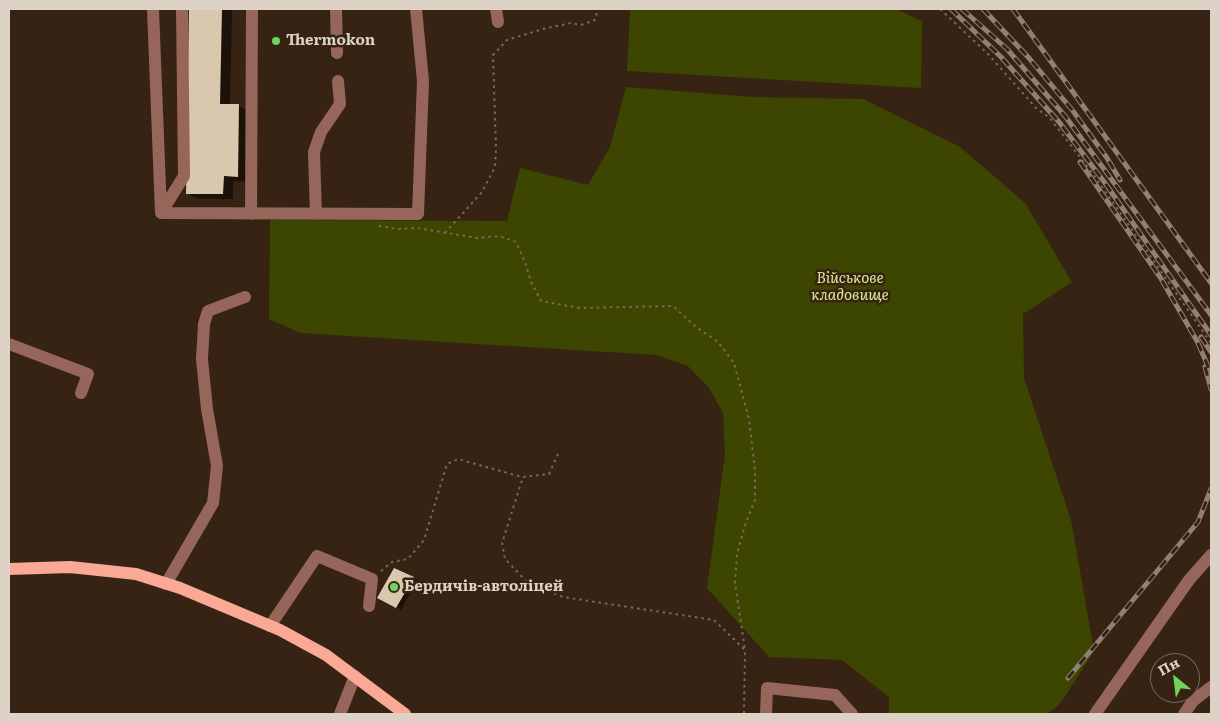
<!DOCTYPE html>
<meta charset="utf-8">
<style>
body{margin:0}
#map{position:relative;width:1220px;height:723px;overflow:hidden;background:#362313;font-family:Literata,serif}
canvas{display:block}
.frame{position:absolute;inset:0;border:10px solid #ded2c7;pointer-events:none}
.north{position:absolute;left:1150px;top:653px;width:50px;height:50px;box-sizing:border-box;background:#362313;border:1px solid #79695b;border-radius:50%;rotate:331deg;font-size:14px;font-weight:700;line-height:20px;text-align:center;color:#ded2c7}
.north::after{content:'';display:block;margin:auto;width:18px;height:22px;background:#71d35e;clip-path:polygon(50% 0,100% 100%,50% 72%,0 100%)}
</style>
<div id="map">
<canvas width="1220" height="723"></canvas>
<div class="frame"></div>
<div class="north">Пн</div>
</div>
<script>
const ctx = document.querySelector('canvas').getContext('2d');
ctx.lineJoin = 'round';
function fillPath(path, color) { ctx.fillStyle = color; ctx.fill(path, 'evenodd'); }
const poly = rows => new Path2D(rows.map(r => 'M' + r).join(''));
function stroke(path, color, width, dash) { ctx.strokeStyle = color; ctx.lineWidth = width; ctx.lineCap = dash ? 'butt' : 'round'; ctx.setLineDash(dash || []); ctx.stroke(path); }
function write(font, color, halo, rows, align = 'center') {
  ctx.font = font + ' Literata,serif'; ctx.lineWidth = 5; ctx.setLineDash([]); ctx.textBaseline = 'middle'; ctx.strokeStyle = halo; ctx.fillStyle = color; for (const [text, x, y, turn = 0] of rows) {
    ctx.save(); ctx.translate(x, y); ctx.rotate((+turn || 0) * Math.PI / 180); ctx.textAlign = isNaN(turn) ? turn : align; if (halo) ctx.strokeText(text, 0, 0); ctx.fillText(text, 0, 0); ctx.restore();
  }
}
const green = poly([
 [630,9,896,9,922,21,921,88,627,71],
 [626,87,752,97,863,99,960,147,1025,203,1072,282,1023,314,1024,378,1071,520,1094,651,1060,704,1047,714,889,714,889,697,842,660,769,657,707,588,725,454,723,413,709,388,688,366,656,355,300,333,269,319,270,220,507,221,520,168,588,185,610,147]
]);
const shadow = poly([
 [191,9,232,9,230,105,239,106,249,111,248,182,233,181,233,199,197,199,187,193],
 [395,569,418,580,401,610,379,597]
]);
const building = poly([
 [189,9,222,9,220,104,239,104,238,177,224,176,223,194,186,194],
 [394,568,414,577,396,608,377,598]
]);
const path = poly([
 [940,9,987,53,1037,109,1049,117,1093,174,1211,343],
 [379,226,397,229,417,228,477,238,499,236,516,242,525,262,531,282,541,301,580,308,673,306,696,327,718,342,734,363,749,419,755,470,755,500,745,525,737,554,735,583,745,650],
 [445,233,482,192,495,167,496,148,493,55,507,40,543,29,571,23,581,25,595,20,598,9],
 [558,454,549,474,523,477,502,543,505,559,528,583,563,597,714,620,745,650,744,714],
 [381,571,392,562,408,559,424,540,447,464,458,459,522,477]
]);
const minor = poly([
 [153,9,161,213,418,214,423,81,416,9],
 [336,9,337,53],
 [496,9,498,22],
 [161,213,184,176,182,9],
 [251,214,252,9],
 [316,214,314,152,321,132,340,104,338,81],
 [9,344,88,374,81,393],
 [166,584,213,503,217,466,207,409,202,359,204,324,208,311,245,297],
 [270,626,317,556,372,579,369,606],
 [340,714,355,676],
 [766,714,767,688,835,695,852,714],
 [1095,714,1189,580,1211,555],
 [1184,714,1193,701,1211,687]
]);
const major = poly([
 [9,569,70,567,136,574,180,588,280,630,326,655,405,714]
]);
const rail = poly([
 [951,9,1001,57,1059,122,1105,183,1211,335],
 [962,9,1007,49,1065,116,1211,315],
 [983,9,1029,58,1073,111,1107,158,1120,180],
 [1013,9,1211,283],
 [1080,162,1160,277,1197,341,1211,373],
 [1201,337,1211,352],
 [1205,367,1211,389],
 [1068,678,1198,522,1211,489]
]);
const markers = [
 [276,41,5,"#71d35e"],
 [394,587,5,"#71d35e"]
];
const poiNames = [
 ["Thermokon",286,41],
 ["Бердичів-автоліцей",404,587]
];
const parkNames = [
 ["Військове",850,279],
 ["кладовище",850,296]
];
fillPath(green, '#3d4601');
fillPath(shadow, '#0007');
fillPath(building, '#d9c7ae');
stroke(path, '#7a6a5c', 2, [2.5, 4]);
stroke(minor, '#96665a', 12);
stroke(major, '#f9a996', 12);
stroke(rail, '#918174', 5);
stroke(rail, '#362313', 3, [9]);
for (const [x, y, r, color] of markers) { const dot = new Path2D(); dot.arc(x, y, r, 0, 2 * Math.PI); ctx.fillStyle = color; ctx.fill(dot); stroke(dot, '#362313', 2); }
write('bold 15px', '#ded2c7', '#362313', poiNames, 'left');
write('italic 15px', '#daeb90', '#362313', parkNames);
</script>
